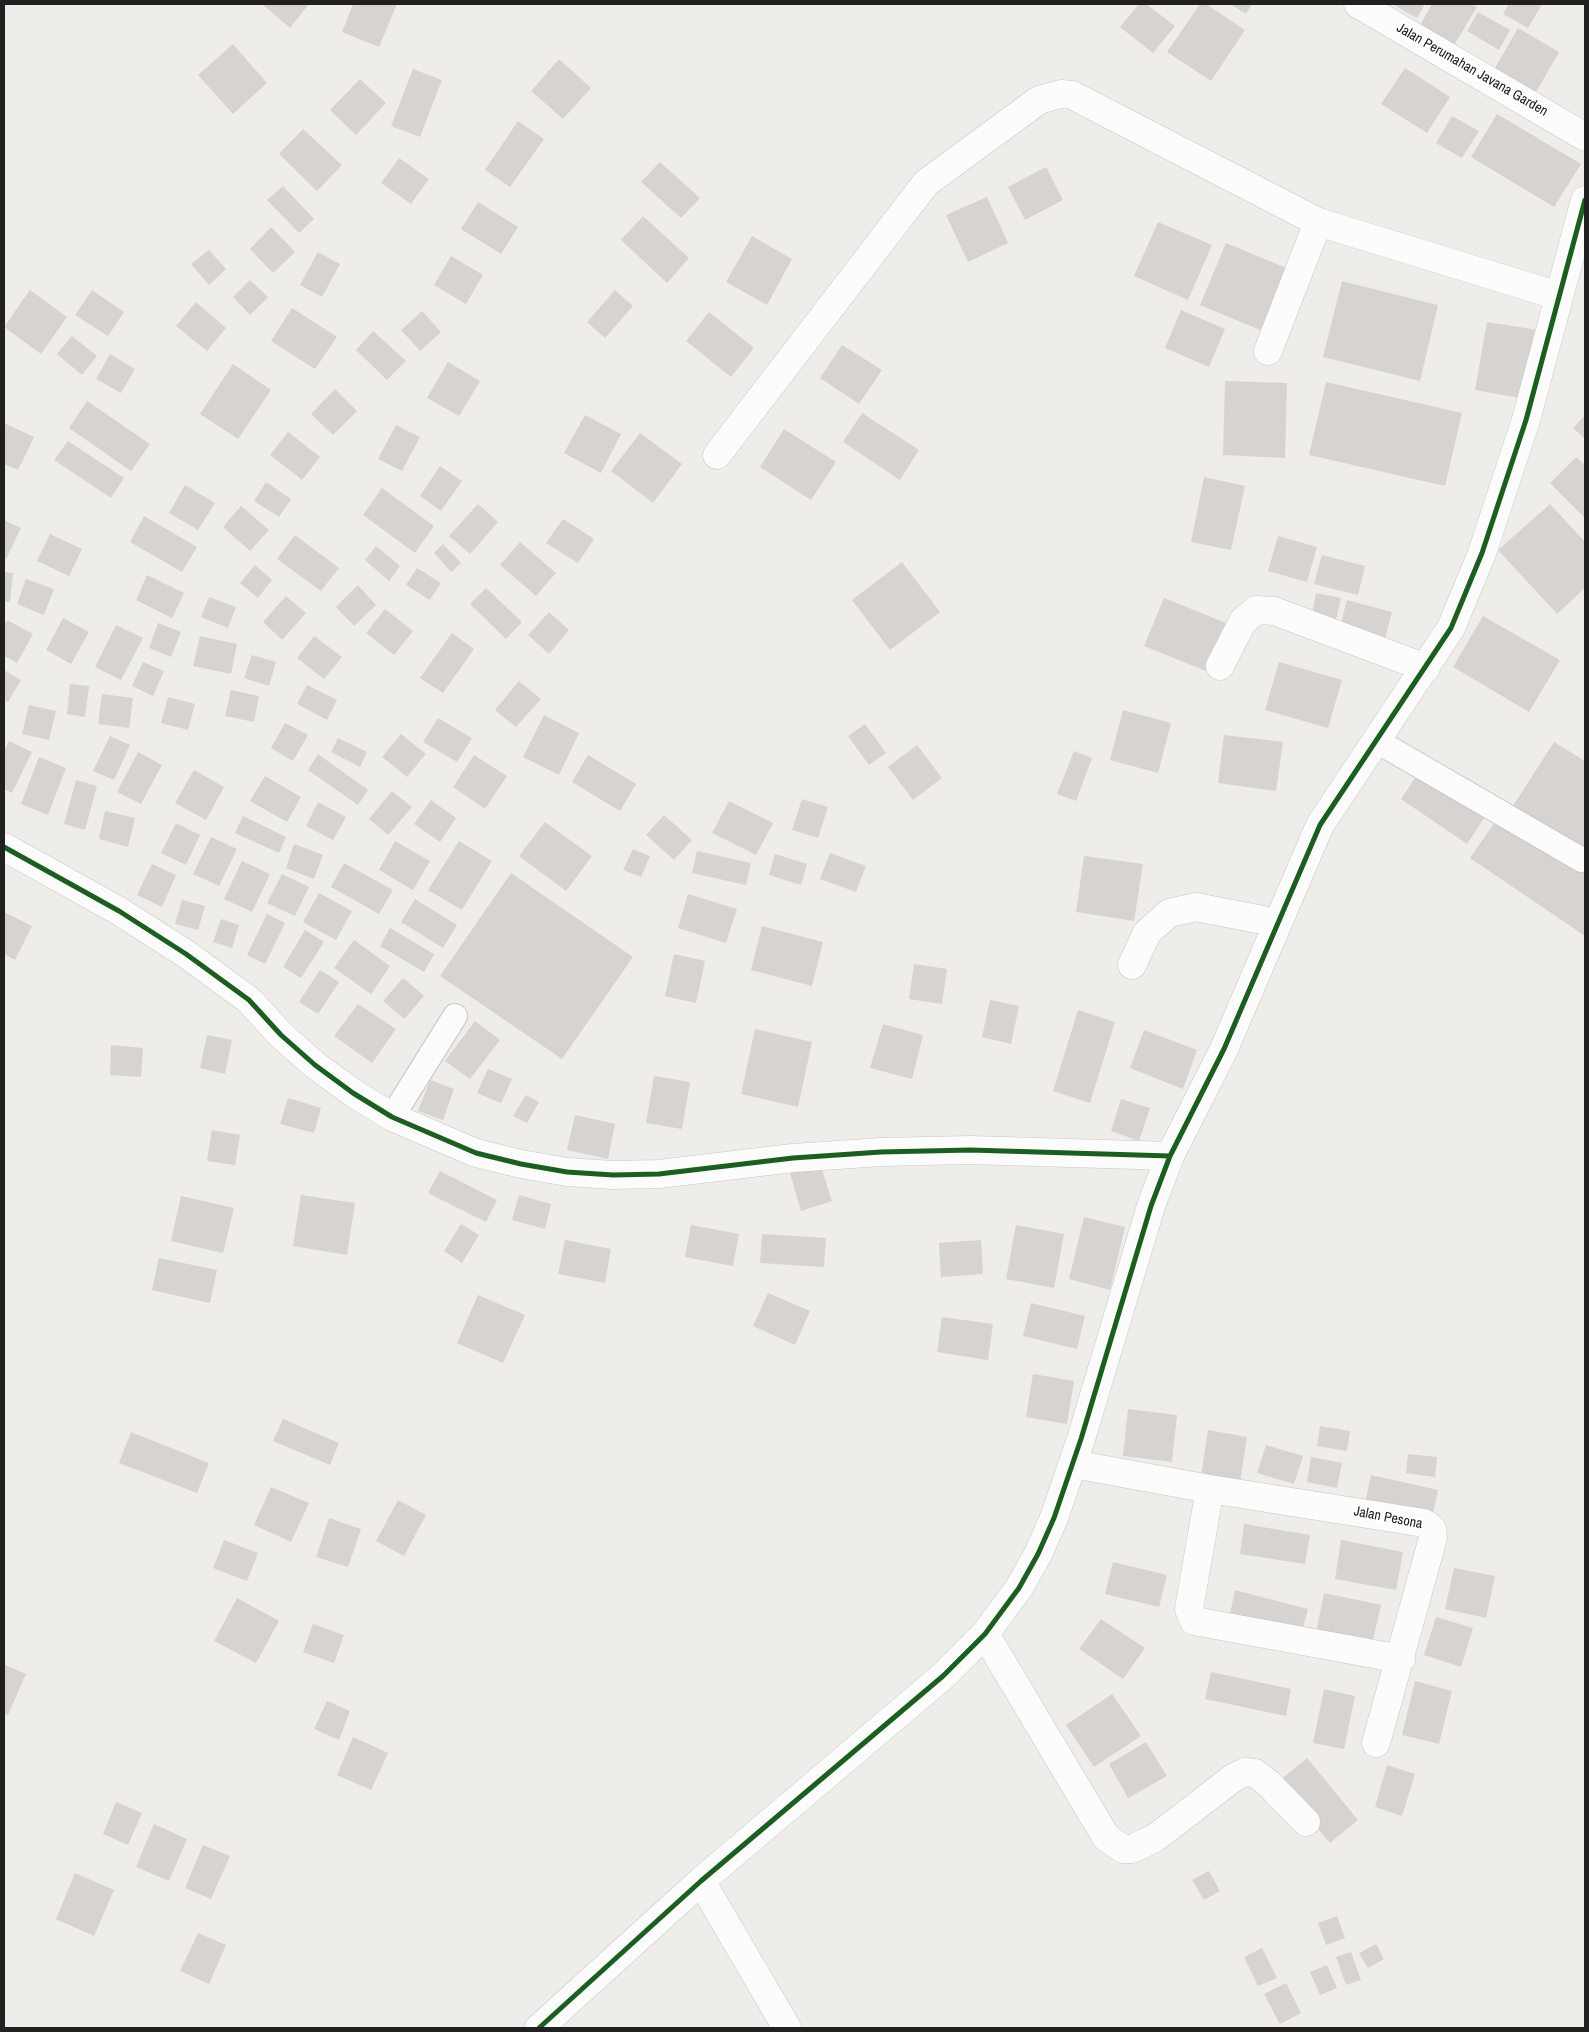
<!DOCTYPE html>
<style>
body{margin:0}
#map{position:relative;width:1589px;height:2032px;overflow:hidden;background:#efede9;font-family:"Archivo Narrow",sans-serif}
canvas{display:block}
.frame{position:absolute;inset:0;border:5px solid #202020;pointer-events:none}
</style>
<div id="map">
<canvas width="1589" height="2032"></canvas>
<div class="frame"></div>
</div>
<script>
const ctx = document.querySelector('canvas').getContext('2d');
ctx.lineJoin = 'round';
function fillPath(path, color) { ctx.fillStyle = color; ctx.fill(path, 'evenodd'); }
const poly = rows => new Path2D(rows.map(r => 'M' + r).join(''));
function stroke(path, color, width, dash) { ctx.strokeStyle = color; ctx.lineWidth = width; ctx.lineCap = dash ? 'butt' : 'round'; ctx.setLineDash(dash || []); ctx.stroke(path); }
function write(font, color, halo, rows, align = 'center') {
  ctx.font = font + ' "Archivo Narrow",sans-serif'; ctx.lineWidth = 5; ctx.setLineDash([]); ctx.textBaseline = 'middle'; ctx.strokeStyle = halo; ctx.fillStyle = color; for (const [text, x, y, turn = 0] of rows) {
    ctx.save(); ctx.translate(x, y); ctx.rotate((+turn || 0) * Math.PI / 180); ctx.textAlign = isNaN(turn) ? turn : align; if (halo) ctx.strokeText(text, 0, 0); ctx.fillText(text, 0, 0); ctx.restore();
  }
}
const building = poly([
 [262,4,309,4,290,28],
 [353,4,397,4,379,47,342,32],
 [1139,4,1146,4,1175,26,1153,53,1120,27],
 [1200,4,1206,4,1245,30,1211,81,1167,52],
 [1230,4,1252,4,1246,14],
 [1392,4,1425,4,1417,18],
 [1432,4,1471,4,1477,7,1453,47,1419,27],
 [1509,4,1542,4,1528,28,1503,14],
 [1478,12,1510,30,1499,50,1467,31],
 [1518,28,1559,52,1536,92,1495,68],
 [233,44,267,83,233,114,198,75],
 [559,59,591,88,563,119,531,91],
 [1405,68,1450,97,1427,133,1381,104],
 [413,69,442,80,420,137,391,126],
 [360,79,386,103,356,135,330,110],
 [1497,114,1581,164,1554,207,1471,157],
 [1452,116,1479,131,1462,158,1436,143],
 [518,121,544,139,510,187,485,170],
 [303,129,342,165,317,191,279,154],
 [399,158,429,179,411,204,381,183],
 [660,162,700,198,681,218,641,182],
 [1046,167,1063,200,1025,220,1008,187],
 [283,186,314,219,299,233,267,200],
 [987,197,1008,243,968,262,946,215],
 [478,202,518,227,501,254,461,229],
 [643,216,689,258,667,283,621,240],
 [1158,222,1212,245,1188,300,1134,276],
 [271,227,295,252,273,273,250,249],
 [752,236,792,259,767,305,726,282],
 [1226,243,1296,272,1270,334,1200,305],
 [209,250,226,269,209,285,191,264],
 [318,252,340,264,322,297,300,285],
 [451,256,483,275,466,304,434,285],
 [250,280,268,297,250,315,233,297],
 [1342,281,1438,305,1420,381,1323,357],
 [30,290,67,317,41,354,4,327],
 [92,290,124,312,108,336,75,315],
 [615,290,633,306,605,338,587,322],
 [196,302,226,328,207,351,176,326],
 [292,308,337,337,315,369,271,341],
 [1181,310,1225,329,1209,367,1165,348],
 [422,311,441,332,420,351,401,330],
 [709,312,754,348,731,377,686,341],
 [1487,322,1538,330,1526,399,1475,390],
 [373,331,406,361,387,380,356,350],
 [72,336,97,356,82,375,57,354],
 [842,345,882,370,859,404,820,378],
 [110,354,135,369,121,393,96,379],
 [448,362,480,381,459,416,427,398],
 [233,364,271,390,238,439,200,414],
 [1225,381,1287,383,1285,458,1223,455],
 [1326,382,1462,413,1445,486,1309,455],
 [335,389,357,411,333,435,311,414],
 [87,401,150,444,131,471,69,428],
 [862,413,919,450,900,480,843,442],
 [585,415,621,434,601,473,564,453],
 [1585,415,1585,439,1573,428],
 [4,423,34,437,18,470,4,464],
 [396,425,420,437,402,471,378,459],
 [784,429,836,462,811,500,760,467],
 [288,432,320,457,302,480,270,455],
 [640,433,682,464,653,503,611,471],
 [68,441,124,478,111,498,54,460],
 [1576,457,1585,465,1585,518,1550,483],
 [440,466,462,481,441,511,420,496],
 [1204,477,1245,486,1231,550,1191,542],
 [266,482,291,499,279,517,254,501],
 [185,485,215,503,198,530,169,513],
 [382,488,434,526,415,553,363,515],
 [478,504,498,522,470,554,449,536],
 [1550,504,1585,542,1585,588,1557,614,1498,550],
 [241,506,269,530,250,551,223,527],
 [144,516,197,547,182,572,130,542],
 [563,519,594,539,578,563,546,543],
 [4,520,21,528,6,559,4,558],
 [50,534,82,549,69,576,37,561],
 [295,535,339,568,321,591,277,559],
 [1278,536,1317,547,1307,582,1268,571],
 [520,542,556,573,536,596,500,565],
 [443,544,461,563,451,572,434,553],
 [376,546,400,566,389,581,365,560],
 [1322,555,1365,566,1358,595,1314,584],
 [902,562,940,612,890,650,852,600],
 [255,565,272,580,258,598,240,583],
 [417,568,441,583,430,600,406,585],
 [4,572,13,573,10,602,4,602],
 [147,575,184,593,172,618,136,600],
 [26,579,54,589,44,615,17,604],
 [358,585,376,605,354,626,336,607],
 [486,588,522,622,506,639,470,604],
 [1316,593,1341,598,1334,629,1310,624],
 [286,596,306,613,282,640,263,622],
 [209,597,236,607,228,628,201,617],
 [1164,598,1226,623,1206,671,1144,646],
 [1347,600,1392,612,1383,646,1338,634],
 [385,609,413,631,394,655,366,633],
 [549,612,569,630,549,654,528,635],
 [1483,616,1560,660,1529,712,1453,667],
 [63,618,89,632,71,664,46,650],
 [7,620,33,634,17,663,4,656,4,626],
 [158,623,181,632,171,657,149,648],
 [116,625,143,638,121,680,95,667],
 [452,633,474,649,443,693,420,678],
 [200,636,237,644,231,674,193,666],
 [314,636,342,657,324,679,297,658],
 [252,655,276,662,269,686,244,678],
 [143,662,164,671,153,696,132,686],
 [1279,662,1342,680,1328,728,1265,710],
 [4,670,21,680,8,702,4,700],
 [519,681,541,699,516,727,495,710],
 [70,684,89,686,85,717,67,714],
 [307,685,337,700,327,720,297,704],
 [231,690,259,696,254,722,225,716],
 [102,694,133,698,129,728,98,724],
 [168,697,195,704,188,730,161,723],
 [29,705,56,711,49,740,22,734],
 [1123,710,1171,723,1158,773,1110,760],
 [544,715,579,733,559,775,523,757],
 [438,718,472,738,457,762,423,742],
 [285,723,308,735,293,761,271,748],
 [865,724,886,753,869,765,848,736],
 [401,734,426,754,407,777,382,757],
 [1224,735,1283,742,1276,791,1218,783],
 [110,736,130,745,114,780,93,771],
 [338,738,367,752,360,767,331,752],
 [9,741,32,752,12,793,4,789,4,751],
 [1554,742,1585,761,1585,857,1511,809],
 [917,745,942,778,913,800,888,767],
 [1074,751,1092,758,1076,801,1057,794],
 [138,752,162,765,141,804,117,792],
 [318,754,368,790,358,805,308,770],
 [474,755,507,776,485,809,453,787],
 [588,755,636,784,620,811,572,782],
 [39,757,66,768,48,815,21,804],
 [1421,769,1487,814,1467,844,1401,799],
 [194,770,224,787,206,820,175,803],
 [265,776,301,797,287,822,250,801],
 [76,780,97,786,85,830,64,824],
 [392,791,412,807,388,835,369,819],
 [802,799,828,807,818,838,792,830],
 [431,800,456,818,440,842,414,824],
 [729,801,773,823,756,855,712,833],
 [318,802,346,817,333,840,306,826],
 [105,811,135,818,128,847,99,839],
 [664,815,692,840,674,860,646,835],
 [243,816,286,837,279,853,235,833],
 [1499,816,1585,874,1585,936,1470,858],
 [545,822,592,856,566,891,519,856],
 [176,823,200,835,186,865,161,853],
 [211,837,237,849,219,886,193,874],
 [395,841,430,861,413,890,379,870],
 [459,841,492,861,462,910,428,890],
 [294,844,323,855,314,879,286,868],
 [633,849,650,856,641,877,623,870],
 [697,851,751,863,746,885,692,873],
 [830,853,866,866,856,892,820,879],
 [775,854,807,864,801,885,769,875],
 [1084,856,1143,864,1134,921,1076,912],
 [242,861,270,874,252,912,224,899],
 [344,863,393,890,379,914,331,887],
 [152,864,176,875,162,907,137,895],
 [511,873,633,957,562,1059,440,976],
 [282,874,309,887,295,916,267,903],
 [319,893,352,911,336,940,303,922],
 [688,894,737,909,726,943,678,928],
 [415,899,457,925,443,948,401,922],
 [182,900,205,906,198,930,175,924],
 [4,912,32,926,15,960,4,954],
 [267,914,285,923,265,964,247,955],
 [221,919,239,925,232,948,213,942],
 [762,926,823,942,812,986,751,970],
 [390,928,434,954,424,972,380,946],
 [305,930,324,942,301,978,283,967],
 [354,940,390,966,371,994,334,968],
 [674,954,705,961,696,1003,665,996],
 [914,964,947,969,942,1004,909,999],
 [320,970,339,982,318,1014,299,1002],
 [403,978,424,996,404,1019,383,1001],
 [990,1000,1019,1006,1011,1044,982,1037],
 [358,1004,396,1029,372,1063,334,1036],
 [1078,1010,1115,1022,1090,1103,1053,1091],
 [475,1021,500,1040,470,1079,445,1061],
 [883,1024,923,1035,912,1079,870,1068],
 [755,1029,812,1042,798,1107,741,1094],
 [1144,1030,1197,1050,1183,1089,1130,1068],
 [207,1035,232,1040,225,1074,200,1068],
 [111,1045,143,1048,141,1077,110,1075],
 [488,1069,512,1079,501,1103,477,1093],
 [654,1076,690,1082,682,1129,646,1123],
 [430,1080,454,1089,443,1120,418,1111],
 [526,1095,539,1102,527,1123,513,1116],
 [288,1098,321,1108,314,1133,280,1124],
 [1121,1099,1150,1108,1139,1141,1111,1131],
 [575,1115,615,1124,608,1159,567,1150],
 [212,1130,240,1135,235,1165,207,1161],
 [820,1164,832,1201,801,1211,790,1173],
 [440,1171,497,1200,486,1222,428,1193],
 [301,1195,355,1203,347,1255,293,1246],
 [519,1195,551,1204,545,1229,512,1220],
 [181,1196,234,1208,223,1253,171,1241],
 [1084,1217,1125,1227,1110,1290,1069,1279],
 [461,1224,479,1235,462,1263,444,1251],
 [691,1225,739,1234,733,1266,685,1257],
 [1016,1225,1064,1234,1054,1288,1006,1279],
 [762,1234,826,1238,824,1267,760,1263],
 [565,1240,611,1249,605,1283,558,1274],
 [981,1240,983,1274,941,1277,939,1243],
 [159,1258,217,1270,210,1303,152,1290],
 [768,1293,810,1311,795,1345,753,1326],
 [478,1295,525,1315,503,1363,457,1343],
 [1031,1303,1085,1316,1077,1349,1023,1336],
 [942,1317,993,1324,988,1360,937,1352],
 [1033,1374,1074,1381,1067,1424,1026,1417],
 [1128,1409,1177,1415,1172,1462,1123,1456],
 [283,1419,339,1443,330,1465,273,1441],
 [1320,1426,1350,1431,1347,1451,1317,1446],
 [1208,1430,1247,1437,1240,1483,1201,1477],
 [131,1432,209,1463,197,1493,119,1463],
 [1266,1445,1303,1456,1294,1484,1257,1473],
 [1408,1454,1437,1457,1435,1477,1406,1473],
 [1311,1457,1342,1463,1337,1488,1307,1482],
 [1371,1475,1438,1490,1433,1514,1366,1499],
 [271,1487,309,1503,291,1542,254,1525],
 [398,1500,426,1515,404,1556,376,1541],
 [329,1518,361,1529,348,1567,316,1557],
 [1244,1524,1310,1535,1305,1564,1240,1554],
 [224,1540,258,1553,247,1581,213,1568],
 [1341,1540,1403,1552,1396,1590,1335,1579],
 [1113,1562,1167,1575,1159,1607,1105,1594],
 [1454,1568,1495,1576,1486,1618,1445,1609],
 [1235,1590,1308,1609,1302,1632,1230,1614],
 [1324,1593,1381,1605,1371,1649,1315,1637],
 [237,1598,279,1621,256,1663,214,1641],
 [1436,1617,1473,1628,1461,1667,1424,1655],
 [1101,1619,1145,1648,1123,1679,1079,1649],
 [313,1624,344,1635,334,1663,303,1652],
 [5,1665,26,1674,8,1715,4,1714],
 [1211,1672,1291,1689,1286,1716,1205,1699],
 [1415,1681,1452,1691,1439,1744,1402,1735],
 [1324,1689,1355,1696,1344,1749,1313,1743],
 [1112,1694,1141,1736,1094,1767,1066,1725],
 [327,1701,350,1711,339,1740,314,1729],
 [353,1737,388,1753,371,1790,337,1775],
 [1146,1742,1167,1776,1128,1798,1109,1764],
 [1307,1758,1358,1820,1330,1843,1278,1782],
 [1387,1765,1415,1774,1402,1816,1375,1807],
 [116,1802,142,1813,128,1845,103,1834],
 [154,1824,187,1839,169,1881,136,1867],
 [203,1845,230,1856,211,1899,185,1888],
 [1209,1871,1220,1891,1204,1900,1192,1880],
 [75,1873,114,1890,94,1936,56,1919],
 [1337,1916,1345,1938,1326,1945,1318,1923],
 [198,1933,226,1945,209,1984,180,1971],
 [1376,1944,1384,1959,1368,1968,1359,1953],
 [1262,1948,1277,1978,1258,1986,1244,1957],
 [1351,1952,1361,1980,1346,1985,1336,1957],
 [1327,1965,1337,1988,1320,1995,1310,1972],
 [1286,1983,1301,2013,1280,2024,1264,1994]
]);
const lane = poly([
 [1377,741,1582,860],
 [392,1117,455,1016]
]);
const street = poly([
 [1358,4,1585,137],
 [1268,351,1318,222],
 [717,455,926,183,1039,100,1061,94,1072,95,1318,222,1559,296],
 [1220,666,1243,621,1256,610,1274,611,1426,668],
 [4,847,119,911,186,954,249,1000,281,1035,315,1065,353,1093,392,1117,476,1153,521,1164,567,1172,613,1175,659,1174,793,1158,881,1152,970,1150,1170,1156],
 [1132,965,1147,933,1169,913,1196,907,1278,923],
 [1073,1464,1210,1489,1424,1523,1432,1529,1433,1538,1376,1743],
 [1210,1489,1189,1609,1194,1621,1401,1659],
 [985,1634,1106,1837,1123,1849,1132,1849,1155,1838,1233,1778,1245,1772,1255,1773,1268,1783,1306,1822],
 [701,1881,787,2028],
 [539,2028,701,1881,943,1676,985,1634,1019,1588,1038,1554,1054,1518,1081,1439,1151,1206,1170,1156,1224,1049,1320,825,1451,628,1482,553,1526,420,1585,200]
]);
const cycleway = poly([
 [4,847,119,911,186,954,249,1000,281,1035,315,1065,353,1093,392,1117,476,1153,521,1164,567,1172,613,1175,659,1174,793,1158,881,1152,970,1150,1170,1156],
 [539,2028,701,1881,943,1676,985,1634,1019,1588,1038,1554,1054,1518,1081,1439,1151,1206,1170,1156,1224,1049,1320,825,1451,628,1482,553,1526,420,1585,200]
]);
const streetNames = [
 ["Jalan Perumahan Javana Garden",1472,70,30],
 ["Jalan Pesona",1388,1518,11]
];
fillPath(building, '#d6d3d0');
stroke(lane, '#c7c6c5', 26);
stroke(street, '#c7c6c5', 29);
stroke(lane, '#fdfcfc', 24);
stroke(street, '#fdfcfc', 28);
stroke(cycleway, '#1b5e20', 5);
write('14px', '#202020', '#fff', streetNames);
</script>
